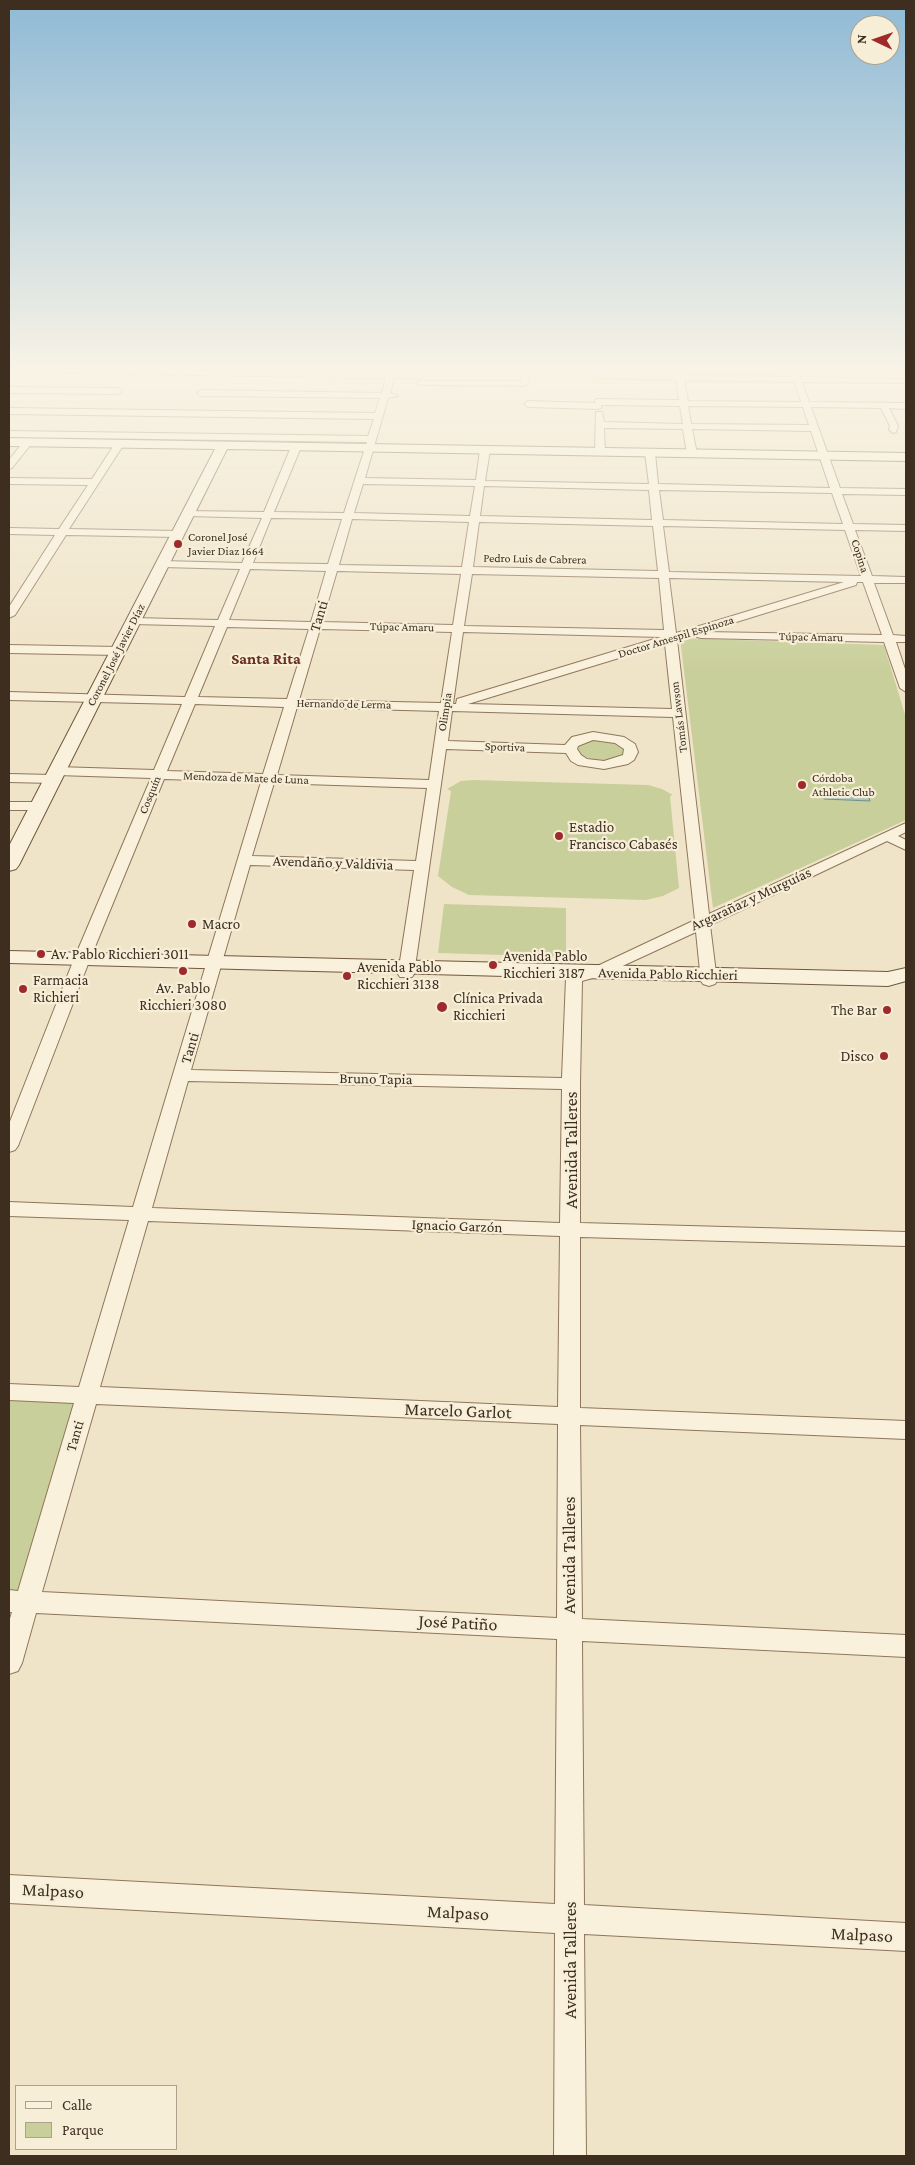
<!DOCTYPE html>
<meta charset="utf-8">
<style>
body{margin:0}
#map{position:relative;width:915px;height:2165px;overflow:hidden;background:#f0e4c8;font-family:"Crimson Pro",serif}
canvas{display:block}
.frame{position:absolute;inset:0;border:10px solid #3d2e20;pointer-events:none}
.legend{position:absolute;left:15px;top:2085px;width:162px;height:65px;box-sizing:border-box;background:#f7eed8;border:1px solid #ada18e;margin:0;padding:6px 9px;list-style:none;font-size:15px;color:#3d2e20}
.legend li{display:flex;align-items:center;gap:10px;height:25px}
.legend b{width:25px;border:1px solid #ada18e}
.north{position:absolute;left:850px;top:15px;width:50px;height:50px;box-sizing:border-box;background:#f7eed8;border:1px solid #ada18e;border-radius:50%;rotate:273deg;font-size:14px;font-weight:700;line-height:20px;text-align:center;color:#3d2e20}
.north::after{content:'';display:block;margin:auto;width:18px;height:22px;background:#9e2a2b;clip-path:polygon(50% 0,100% 100%,50% 72%,0 100%)}
</style>
<div id="map">
<canvas width="915" height="2165"></canvas>
<div class="frame"></div>
<ul class="legend">
<li><b style="height:6px;background:#faf1dc"></b>Calle</li>
<li><b style="height:14px;background:#c9cf9b"></b>Parque</li>
</ul>
<div class="north">N</div>
</div>
<script>
const ctx = document.querySelector('canvas').getContext('2d');
ctx.lineJoin = 'round';
function fillPath(path, color) { ctx.fillStyle = color; ctx.fill(path, 'evenodd'); }
const poly = rows => new Path2D(rows.map(r => 'M' + r).join(''));
function stroke(path, color, width, dash) { ctx.strokeStyle = color; ctx.lineWidth = width; ctx.lineCap = dash ? 'butt' : 'round'; ctx.setLineDash(dash || []); ctx.stroke(path); }
function write(font, color, halo, rows, align = 'center') {
  ctx.font = font + ' "Crimson Pro",serif'; ctx.lineWidth = 4.5; ctx.setLineDash([]); ctx.textBaseline = 'middle'; ctx.strokeStyle = halo; ctx.fillStyle = color; for (const [text, x, y, turn = 0] of rows) {
    ctx.save(); ctx.translate(x, y); ctx.rotate((+turn || 0) * Math.PI / 180); ctx.textAlign = isNaN(turn) ? turn : align; if (halo) ctx.strokeText(text, 0, 0); ctx.fillText(text, 0, 0); ctx.restore();
  }
}
const green = poly([
 [683,368,788,368,791,377,685,376],
 [680,638,884,645,906,718,906,820,713,908],
 [593,740,614,742,623,747,623,755,619,758,605,761,583,757,578,753,578,746],
 [473,780,648,785,662,789,673,795,670,796,679,888,663,896,646,900,469,895,452,887,438,876,451,791,447,789,461,781],
 [444,904,566,908,566,957,438,953],
 [9,1392,88,1395,26,1602,9,1601]
]);
const water = poly([
 [822,791,867,792,870,801,824,799,822,791]
]);
const street = poly([
 [9,368,424,374,425,376,421,378,394,378,390,393,398,396,388,398,365,478,476,480,480,450,485,447,490,450,485,481,649,484,645,453,650,450,655,453,658,484,830,488,811,431,692,429,697,454,692,457,687,454,683,429,604,428,605,452,600,455,595,452,596,412,602,412,604,422,683,424,680,406,601,405,601,408,598,409,528,407,524,404,528,401,595,403,595,400,598,399,679,400,676,380,597,378,593,376,597,374,675,375,674,368,682,368,683,375,792,377,789,368,797,368,800,377,906,379,906,383,802,382,809,402,906,403,906,409,889,408,898,426,896,432,893,433,889,430,890,426,881,408,811,407,840,488,906,489,906,495,842,494,853,524,906,525,906,531,855,530,872,576,906,577,906,583,874,583,893,635,906,636,906,642,896,642,906,672,906,692,900,688,884,642,701,638,697,637,696,634,677,640,709,914,906,823,906,832,898,836,906,840,906,850,887,841,710,925,717,981,715,984,709,986,703,984,701,981,696,932,603,975,582,981,580,1084,580,1223,906,1232,906,1246,580,1237,580,1408,906,1421,906,1439,580,1425,582,1619,906,1635,906,1657,582,1641,584,1905,906,1923,906,1951,584,1934,586,2156,554,2156,555,1933,9,1903,9,1875,555,1904,557,1639,36,1613,22,1663,18,1671,9,1674,9,1622,12,1612,9,1612,9,1590,18,1591,74,1403,9,1400,9,1384,79,1387,129,1220,9,1216,9,1202,133,1207,261,782,164,779,90,959,18,1146,15,1150,9,1152,9,1124,74,959,151,778,57,775,50,771,57,767,154,770,182,704,9,700,9,692,185,697,215,626,133,624,127,621,133,618,218,620,240,569,162,567,157,564,162,561,242,563,262,518,189,516,185,515,185,511,264,512,291,447,296,444,301,447,274,512,344,513,367,442,9,437,9,431,368,436,374,419,9,414,9,408,375,413,380,398,201,396,197,393,201,390,382,393,386,378,9,372,9,368],
 [684,380,794,382,801,402,688,401,684,380],
 [688,406,803,407,809,425,691,424,688,406],
 [363,484,475,486,470,516,354,513,363,484],
 [484,486,649,490,652,520,480,516,484,486],
 [659,490,832,493,843,524,663,520,659,490],
 [271,518,342,519,328,564,253,563,271,518],
 [352,519,469,522,462,567,339,565,352,519],
 [479,522,653,526,658,571,473,567,479,522],
 [663,526,845,530,861,576,669,572,663,526],
 [250,569,326,571,311,622,229,620,250,569],
 [337,571,461,574,453,625,322,622,337,571],
 [472,574,659,578,664,630,464,626,472,574],
 [669,578,844,582,676,633,669,578],
 [857,582,863,582,882,635,704,632,856,585,857,582],
 [227,627,309,629,287,699,198,697,227,627],
 [320,629,452,632,441,703,299,700,320,629],
 [463,632,661,637,457,699,456,704,453,704,463,632],
 [665,644,672,709,468,704,665,644],
 [195,704,284,707,263,774,167,771,195,704],
 [297,707,439,711,429,780,277,775,297,707],
 [452,711,673,717,695,920,591,969,568,975,566,978,562,1078,191,1070,250,865,414,870,398,974,400,977,412,977,414,974,446,749,566,753,571,761,578,765,604,769,628,764,634,760,638,752,635,744,624,737,593,732,572,737,565,745,448,741,452,711],
 [593,740,615,743,624,749,623,755,604,761,587,759,581,755,577,749,578,746,593,740],
 [274,783,427,788,416,861,252,856,274,783],
 [188,1081,562,1089,560,1223,152,1208,188,1081],
 [148,1221,560,1236,558,1407,100,1387,148,1221],
 [96,1404,558,1424,557,1618,42,1592,96,1404],
 [524,368,532,368,528,384,524,386,420,385,416,383,420,381,521,381,524,368],
 [9,387,118,388,122,391,118,394,9,393,9,387],
 [27,440,32,443,12,468,9,469,9,460,24,441,27,440],
 [119,441,124,444,69,529,178,531,183,534,178,537,66,535,15,615,9,618,9,607,55,535,9,534,9,528,59,529,88,485,9,484,9,478,92,479,116,442,119,441],
 [9,645,118,647,124,651,118,655,9,653,9,645],
 [9,774,53,775,60,779,53,783,9,782,9,774],
 [9,802,39,802,46,806,39,810,9,810,9,802]
]);
const secondary = poly([
 [9,438,906,453,906,461,227,449,19,865,16,869,9,871,9,846,215,449,9,446,9,438],
 [9,951,888,972,906,968,906,981,888,986,9,963,9,951]
]);
const markers = [
 [178,544,5,"#9e2a2b"],
 [802,785,5,"#9e2a2b"],
 [559,836,5,"#9e2a2b"],
 [192,924,5,"#9e2a2b"],
 [41,954,5,"#9e2a2b"],
 [493,965,5,"#9e2a2b"],
 [183,971,5,"#9e2a2b"],
 [347,976,5,"#9e2a2b"],
 [23,989,5,"#9e2a2b"],
 [442,1007,6,"#9e2a2b"],
 [887,1010,5,"#9e2a2b"],
 [884,1056,5,"#9e2a2b"]
];
const farPoinames = [
 ["Coronel José",188,537],
 ["Javier Diaz 1664",188,551],
 ["Córdoba",812,778],
 ["Athletic Club",812,792]
];
const farStreetnames = [
 ["Copina",860,556,72],
 ["Pedro Luis de Cabrera",535,559,1],
 ["Túpac Amaru",402,627,1],
 ["Doctor Amespil Espinoza",676,637,-17],
 ["Túpac Amaru",811,637,1],
 ["Coronel José Javier Díaz",116,655,-63],
 ["Hernando de Lerma",344,704,1],
 ["Olimpia",445,712,-81],
 ["Tomás Lawson",679,717,-97],
 ["Sportiva",505,747,2],
 ["Mendoza de Mate de Luna",246,778,2],
 ["Cosquín",150,795,-68]
];
const streetNames = [
 ["Tanti",319,616,-73],
 ["Avendaño y Valdivia",333,863,2],
 ["Argarañaz y Murguías",751,899,-25],
 ["Avenida Pablo Ricchieri",668,974,1],
 ["Tanti",190,1048,-73],
 ["Bruno Tapia",376,1079,1],
 ["Ignacio Garzón",457,1226,2],
 ["Tanti",75,1436,-74]
];
const poiNames = [
 ["Estadio",569,827],
 ["Francisco Cabasés",569,844],
 ["Macro",202,924],
 ["Av. Pablo Ricchieri 3011",51,954],
 ["Avenida Pablo",503,956],
 ["Ricchieri 3187",503,973],
 ["Avenida Pablo",357,967],
 ["Ricchieri 3138",357,984],
 ["Farmacia",33,980],
 ["Richieri",33,997],
 ["Av. Pablo",183,988,"center"],
 ["Ricchieri 3080",183,1005,"center"],
 ["Clínica Privada",453,998],
 ["Ricchieri",453,1015],
 ["The Bar",877,1010,"right"],
 ["Disco",874,1056,"right"]
];
const farDistrictnames = [
 ["Santa Rita",266,659]
];
const nearStreetnames = [
 ["Avenida Talleres",571,1150,-90],
 ["Marcelo Garlot",458,1411,2],
 ["Avenida Talleres",569,1555,-90],
 ["José Patiño",458,1623,3],
 ["Malpaso",53,1891,3],
 ["Malpaso",458,1913,3],
 ["Malpaso",862,1935,3],
 ["Avenida Talleres",570,1960,-90]
];
fillPath(green, '#c9cf9b');
fillPath(water, '#a9c4bc');
stroke(water, '#6f938a', 1);
stroke(street, '#8d765c', 2);
stroke(secondary, '#6f573f', 2);
fillPath(street, '#faf1dc');
fillPath(secondary, '#faf1dc');
const sky = ctx.createLinearGradient(0, 0, 0, 671);
sky.addColorStop(0, '#8fbad6');
sky.addColorStop(0.55, '#f8f3e6');
sky.addColorStop(1, '#f8f3e600');
ctx.fillStyle = sky;
ctx.fillRect(0, 0, 915, 671);
for (const [x, y, r, color] of markers) { const dot = new Path2D(); dot.arc(x, y, r, 0, 2 * Math.PI); ctx.fillStyle = color; ctx.fill(dot); stroke(dot, '#f7eed8', 2); }
write('12px', '#3d2e20', '#f7eed8', farPoinames, 'left');
write('12px', '#3d2e20', '#f7eed8', farStreetnames);
write('15px', '#3d2e20', '#f7eed8', streetNames);
write('15px', '#3d2e20', '#f7eed8', poiNames, 'left');
write('bold 16px', '#6b2e1e', '#f7eed8', farDistrictnames);
write('18px', '#3d2e20', '#f7eed8', nearStreetnames);
</script>
